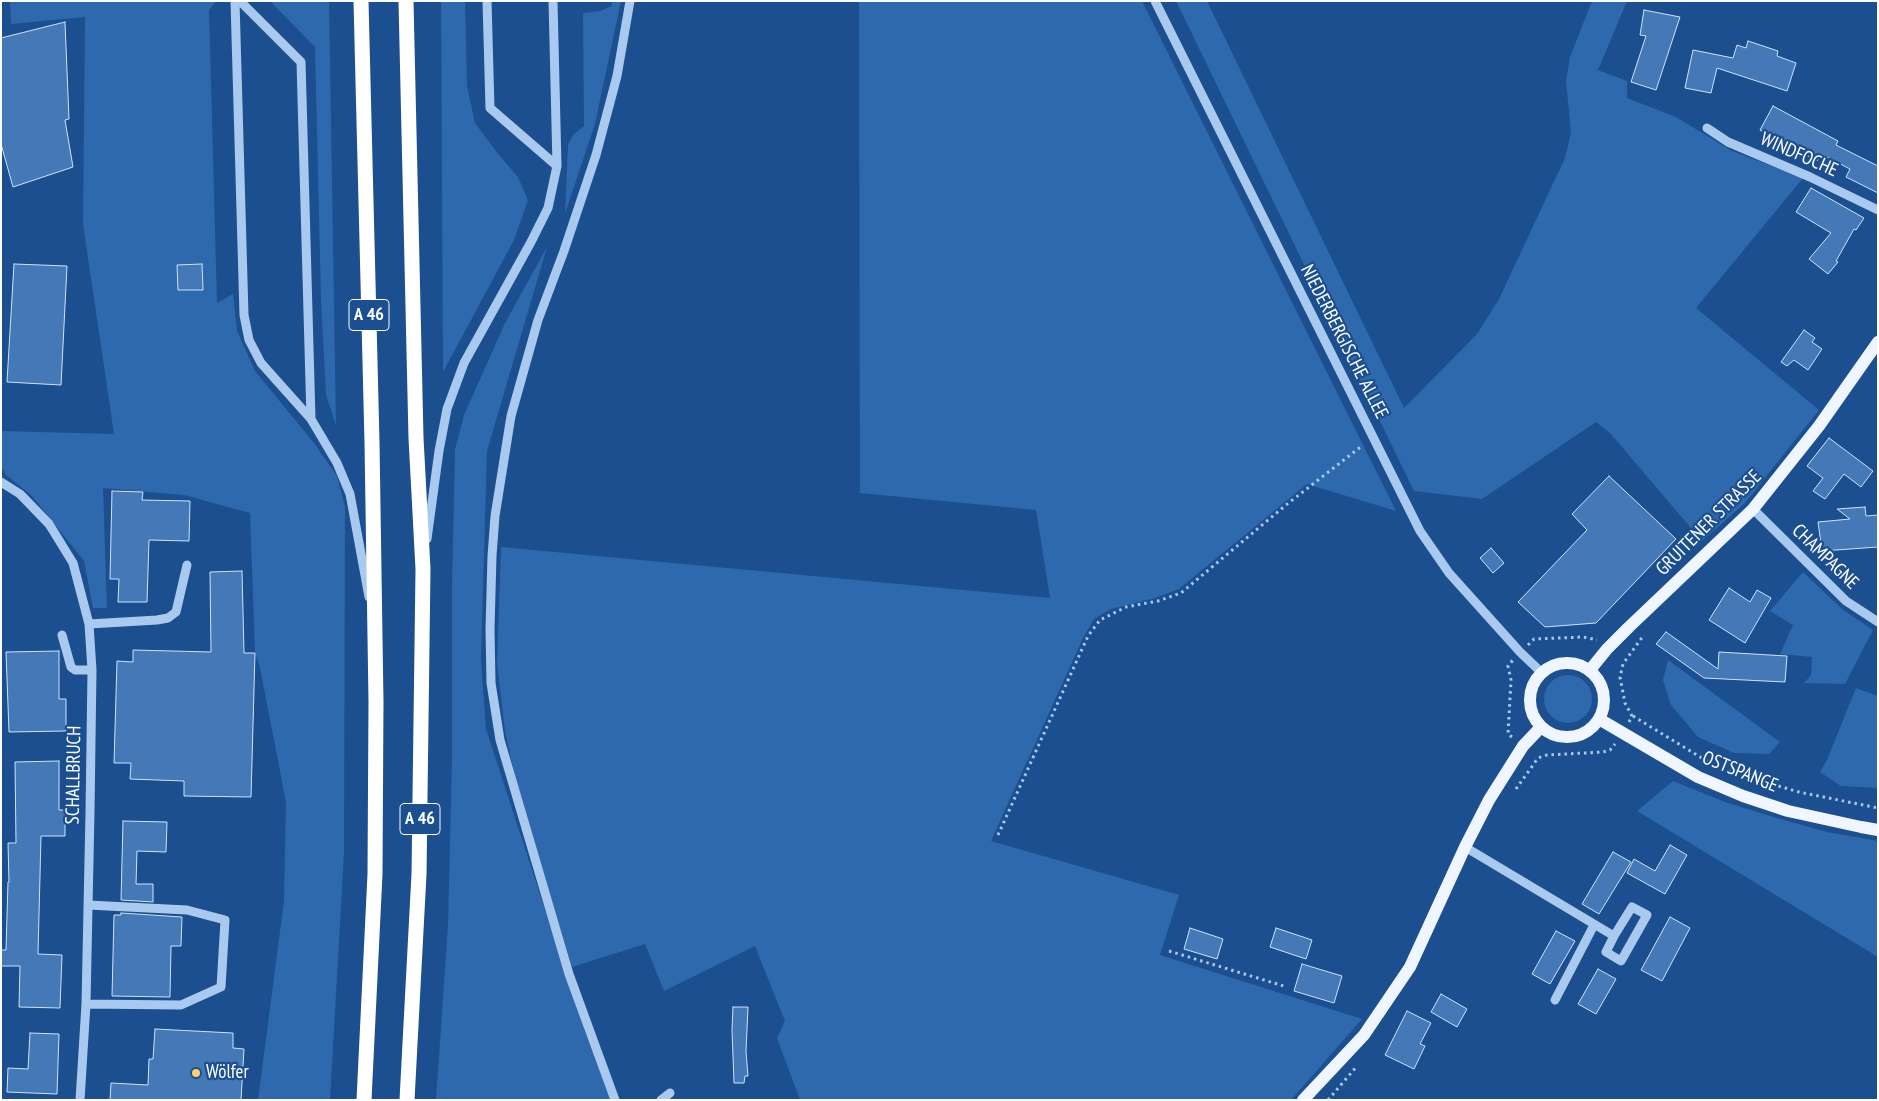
<!DOCTYPE html>
<meta charset="utf-8">
<style>
body{margin:0}
#map{position:relative;width:1879px;height:1101px;overflow:hidden;background:#1b4f8f;font-family:"PT Sans Narrow",sans-serif}
canvas{display:block}
.frame{position:absolute;inset:0;border:2px solid #fff;pointer-events:none}
</style>
<div id="map">
<canvas width="1879" height="1101"></canvas>
<div class="frame"></div>
</div>
<script>
const ctx = document.querySelector('canvas').getContext('2d');
ctx.lineJoin = 'round';
function fillPath(path, color) { ctx.fillStyle = color; ctx.fill(path, 'evenodd'); }
const poly = rows => new Path2D(rows.map(r => 'M' + r).join(''));
function stroke(path, color, width, dash) { ctx.strokeStyle = color; ctx.lineWidth = width; ctx.lineCap = dash ? 'butt' : 'round'; ctx.setLineDash(dash || []); ctx.stroke(path); }
function write(font, color, halo, rows, align = 'center') {
  ctx.font = font + ' "PT Sans Narrow",sans-serif'; ctx.lineWidth = 4.5; ctx.setLineDash([]); ctx.textBaseline = 'middle'; ctx.strokeStyle = halo; ctx.fillStyle = color; for (const [text, x, y, turn = 0] of rows) {
    ctx.save(); ctx.translate(x, y); ctx.rotate((+turn || 0) * Math.PI / 180); ctx.textAlign = isNaN(turn) ? turn : align; if (halo) ctx.strokeText(text, 0, 0); ctx.fillText(text, 0, 0); ctx.restore();
  }
}
const green = poly([
 [10,1,216,1,209,10,217,303,233,294,237,331,255,371,314,443,337,476,345,507,344,853,330,1100,258,1100,284,901,286,802,260,668,255,653,250,513,184,495,103,488,107,608,93,608,84,561,32,496,6,475,1,466,1,431,114,434,83,224,85,17,11,24],
 [270,1,329,1,336,425,326,395,321,300,315,47],
 [441,1,465,1,467,86,475,123,499,155,518,177,528,200,514,240,443,372],
 [612,1,621,1,595,124,565,214,568,144,573,135,584,126,583,13,600,11,612,6],
 [859,1,1142,1,1396,511,1307,484,1179,589,1155,598,1111,609,1094,619,1083,638,991,841,1179,895,1160,955,1362,1019,1291,1100,800,1100,777,1038,785,1021,755,946,664,991,645,944,572,967,517,787,505,731,497,663,501,547,1050,598,1036,510,860,493],
 [1176,1,1207,1,1404,408,1477,334,1499,299,1565,158,1571,132,1566,81,1570,57,1592,1,1627,1,1598,70,1627,81,1627,98,1676,117,1732,151,1803,178,1696,308,1819,410,1745,503,1702,541,1610,433,1596,422,1482,499,1414,491],
 [547,247,487,451,481,660,486,729,582,1023,610,1100,436,1100,448,925,452,758,452,585,455,449,464,415,505,323],
 [1803,572,1843,610,1873,630,1845,684,1804,683,1811,675,1812,657,1780,654,1793,625,1770,611],
 [1668,660,1780,742,1769,754,1734,753,1698,737,1671,705,1663,680],
 '1544 699a24 24 0 1 1 48 0a24 24 0 1 1-48 0Z',
 [1856,688,1878,696,1878,788,1841,786,1820,772,1827,760],
 [1673,781,1725,802,1777,818,1827,832,1878,841,1878,957,1637,811]
]);
const building = poly([
 [1644,10,1680,17,1656,90,1631,82,1646,36,1640,35,1644,10],
 [65,22,69,119,65,120,73,167,13,187,1,144,1,38,65,22],
 [1748,41,1778,51,1777,56,1796,63,1787,91,1717,68,1711,93,1685,88,1693,50,1733,58,1737,45,1746,48,1748,41],
 [1773,106,1838,141,1836,145,1878,166,1878,193,1846,177,1850,169,1821,154,1817,161,1760,130,1773,106],
 [1811,188,1864,218,1856,230,1854,229,1836,261,1838,262,1828,274,1809,259,1831,233,1796,212,1811,188],
 [14,264,67,266,61,385,7,382,14,264],
 [202,264,203,290,178,290,177,265,202,264],
 [1804,330,1815,338,1812,342,1822,349,1808,370,1794,360,1787,366,1781,362,1804,330],
 [1829,438,1873,471,1861,487,1844,474,1825,499,1813,491,1823,478,1807,466,1829,438],
 [1609,476,1676,539,1596,623,1545,627,1518,602,1587,530,1572,514,1609,476],
 [112,491,143,492,142,500,190,501,189,541,149,540,147,602,118,602,119,579,110,579,112,491],
 [1865,507,1866,516,1878,515,1878,547,1822,551,1818,522,1850,519,1837,509,1865,507],
 [1491,548,1504,563,1493,573,1480,558,1491,548],
 [242,571,244,653,255,653,251,797,184,796,184,781,130,779,131,763,114,763,117,661,133,662,133,650,211,652,210,572,242,571],
 [1729,588,1750,602,1757,590,1771,598,1745,643,1709,620,1729,588],
 [1666,632,1718,669,1719,652,1787,656,1785,682,1704,678,1656,644,1666,632],
 [59,651,59,699,66,699,66,731,9,732,6,652,59,651],
 [59,761,59,810,65,810,65,836,41,836,38,954,62,955,60,1008,19,1007,20,966,1,966,1,950,6,950,8,882,9,882,8,843,16,843,15,762,59,761],
 [123,821,167,822,166,852,137,851,136,884,153,884,153,902,121,900,123,821],
 [1670,845,1687,855,1665,894,1627,873,1634,859,1655,871,1670,845],
 [1613,852,1631,862,1599,914,1582,904,1613,852],
 [121,913,182,917,181,946,171,946,170,997,112,996,114,915,121,915,121,913],
 [1670,917,1690,928,1662,981,1641,970,1670,917],
 [1190,928,1223,939,1217,959,1184,949,1190,928],
 [1276,928,1312,940,1306,959,1270,947,1276,928],
 [1556,931,1575,941,1550,984,1532,974,1556,931],
 [1302,964,1342,976,1334,1003,1294,991,1302,964],
 [1598,969,1616,979,1596,1014,1578,1004,1598,969],
 [1441,994,1467,1009,1457,1027,1431,1012,1441,994],
 [733,1007,748,1007,746,1051,748,1076,745,1076,744,1083,734,1083,732,1030,733,1007],
 [1407,1011,1431,1023,1420,1044,1425,1046,1414,1069,1385,1055,1407,1011],
 [155,1029,233,1033,233,1048,244,1049,241,1100,110,1100,111,1083,148,1085,149,1059,153,1059,155,1029],
 [30,1033,59,1034,57,1094,7,1092,8,1068,28,1069,30,1033]
]);
const path = poly([
 [1528,645,1534,639,1583,637,1597,640],
 [1633,716,1710,763,1734,773,1799,792,1878,808],
 [1629,722,1632,716,1625,703,1620,677,1623,664,1643,636],
 [1512,737,1508,734,1511,680,1508,666,1513,660],
 [1516,789,1538,758,1547,755,1603,752,1610,750,1615,744],
 [998,835,1088,636,1100,620,1126,607,1158,601,1181,593,1286,505,1363,445],
 [1169,951,1287,987],
 [1328,1100,1357,1066]
]);
const minor = poly([
 [235,1,244,315,249,340,261,363,311,419,337,463,350,494,369,597],
 [240,1,301,62,311,419],
 [487,1,490,108,557,166],
 [1155,1,1420,531,1449,573,1520,652,1541,672],
 [1707,128,1728,142,1810,177,1878,210],
 [1,482,20,494,49,524,73,563,89,624,92,670,90,812,86,1004,80,1100],
 [1753,509,1846,601,1878,622],
 [427,539,439,451,447,409,464,363,531,242,548,208,557,166,553,1],
 [89,624,157,620,168,618,176,612,187,565],
 [62,635,71,667,75,670,92,670],
 [1465,847,1614,936,1606,952,1621,961,1647,915,1632,907,1614,936],
 [1555,1000,1594,925],
 [86,1004,181,1005,221,987,225,920,187,910,88,905],
 [615,1100,569,974,500,740,491,683,490,629,492,556,495,516,511,416,538,320,564,251,596,155,617,76,630,1],
 [661,1100,670,1093]
]);
const major = poly([
 '1530 700a37 37 0 1 1 74 0a37 37 0 1 1-74 0Z',
 [1590,670,1607,649,1629,627,1753,509,1819,426,1878,342],
 [1599,719,1698,777,1743,796,1788,811,1861,827,1878,830],
 [1303,1100,1364,1035,1410,967,1465,847,1489,800,1523,746,1541,727]
]);
const highway = poly([
 [361,1,372,442,376,702,375,874,364,1100],
 [406,1,416,438,423,569,419,874,407,1100]
]);
const markers = [
 [196,1073,5,"#ffd166"]
];
const shields = [
 [369,315,40],
 [420,819,40]
];
const shieldNames = [
 ["A 46",369,315],
 ["A 46",420,819]
];
const streetNames = [
 ["WINDFOCHE",1799,155,24],
 ["NIEDERBERGISCHE ALLEE",1344,342,63],
 ["GRUITENER STRASSE",1709,523,-45],
 ["CHAMPAGNE",1825,557,44],
 ["OSTSPANGE",1740,772,22],
 ["SCHALLBRUCH",74,775,-89]
];
const poiNames = [
 ["Wölfer",206,1073]
];
fillPath(green, '#2e69ad');
fillPath(building, '#4478b7');
stroke(building, '#cfe3fa', 1);
stroke(path, '#a9c9ee', 3, [2.5, 4]);
stroke(minor, '#a9c9ee', 9);
stroke(major, '#f0f6ff', 12);
stroke(highway, '#fff', 15);
for (const [x, y, r, color] of markers) { const dot = new Path2D(); dot.arc(x, y, r, 0, 2 * Math.PI); ctx.fillStyle = color; ctx.fill(dot); stroke(dot, '#1b4f8f', 2); }
for (const [x, y, w] of shields) { const box = new Path2D(); box.roundRect(x - w / 2, y - 15.5, w, 31, 4); ctx.fillStyle = '#1b4f8f'; ctx.fill(box); stroke(box, '#fff', 1); }
write('bold 18px', '#fff', null, shieldNames);
write('19px', '#fff', '#1b4f8f', streetNames);
write('19px', '#fff', '#1b4f8f', poiNames, 'left');
</script>
